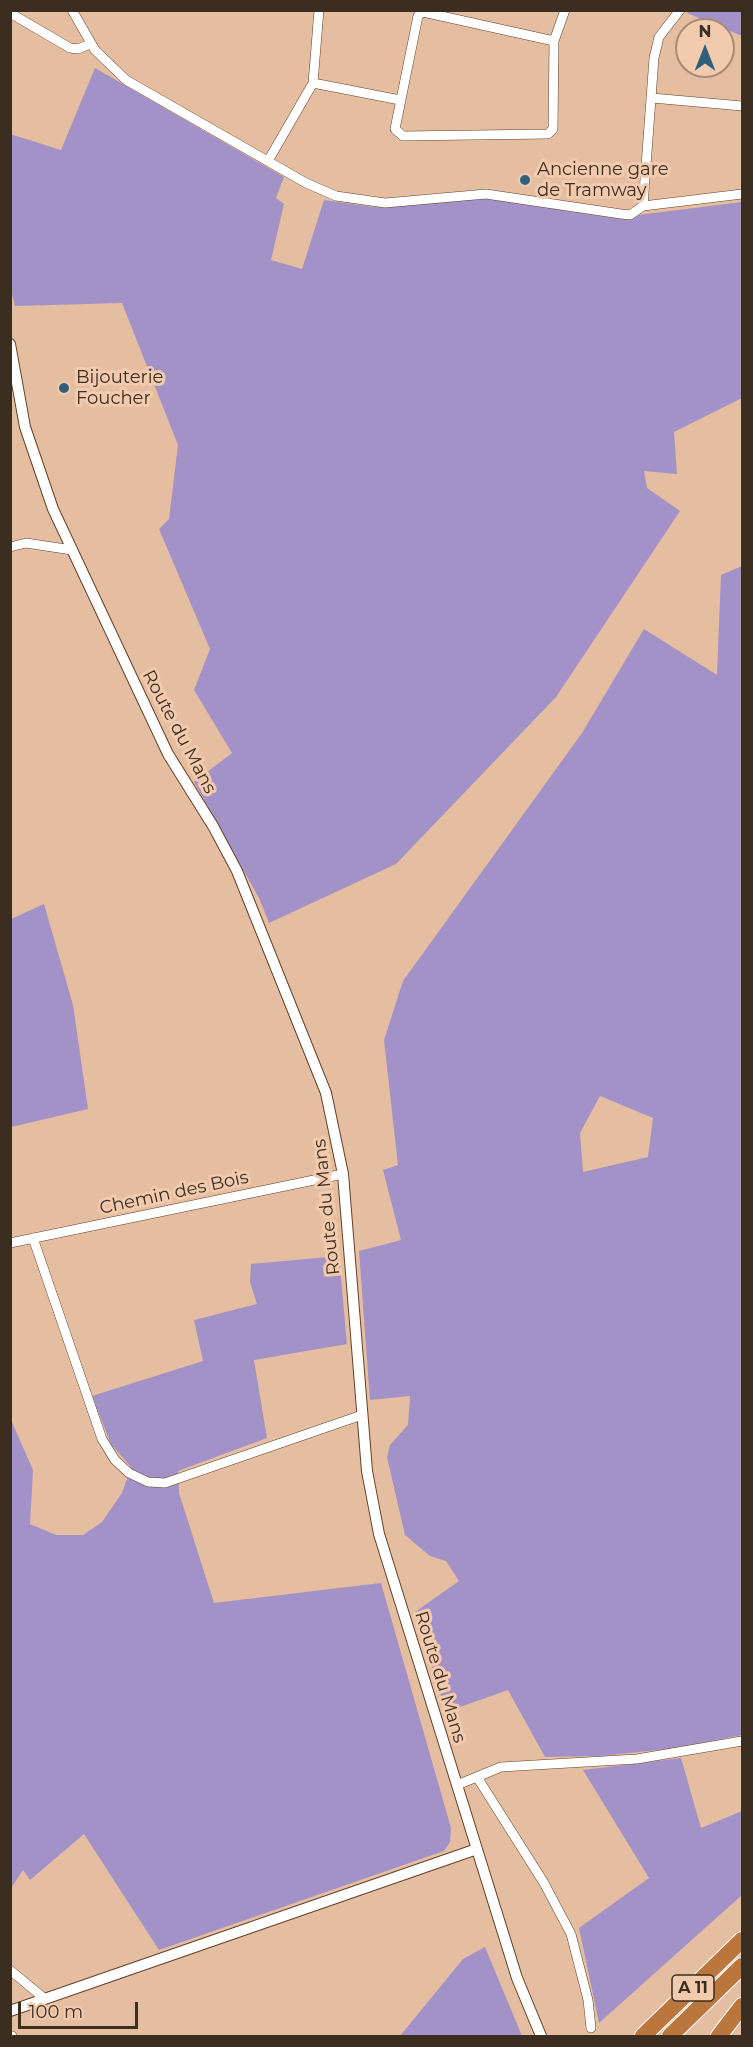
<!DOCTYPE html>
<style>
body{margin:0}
#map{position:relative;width:753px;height:2047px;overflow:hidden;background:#e5bda0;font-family:Montserrat,sans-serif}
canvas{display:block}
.frame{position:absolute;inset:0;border:12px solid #3c2d21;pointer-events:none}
.north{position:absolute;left:675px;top:18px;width:60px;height:60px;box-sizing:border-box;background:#f2caad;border:2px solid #a98b75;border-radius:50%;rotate:0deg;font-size:16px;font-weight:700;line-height:24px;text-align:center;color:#3c2d21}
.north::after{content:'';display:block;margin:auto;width:21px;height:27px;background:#2e5f7d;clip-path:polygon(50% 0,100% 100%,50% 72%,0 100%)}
.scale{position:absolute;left:18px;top:2002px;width:120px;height:27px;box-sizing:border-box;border:3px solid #3c2d21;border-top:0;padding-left:8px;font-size:18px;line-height:21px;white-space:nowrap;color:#3c2d21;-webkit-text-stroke:4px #f2caad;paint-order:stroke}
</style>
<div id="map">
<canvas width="753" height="2047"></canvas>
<div class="frame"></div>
<div class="north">N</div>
<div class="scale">100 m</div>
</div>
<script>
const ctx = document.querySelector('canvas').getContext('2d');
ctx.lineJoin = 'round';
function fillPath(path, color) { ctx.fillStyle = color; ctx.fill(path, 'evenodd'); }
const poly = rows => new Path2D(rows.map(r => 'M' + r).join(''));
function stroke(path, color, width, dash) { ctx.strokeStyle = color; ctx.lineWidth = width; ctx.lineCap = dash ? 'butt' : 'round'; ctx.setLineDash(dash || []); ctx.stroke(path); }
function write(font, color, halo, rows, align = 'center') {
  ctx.font = font + ' Montserrat,sans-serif'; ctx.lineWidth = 6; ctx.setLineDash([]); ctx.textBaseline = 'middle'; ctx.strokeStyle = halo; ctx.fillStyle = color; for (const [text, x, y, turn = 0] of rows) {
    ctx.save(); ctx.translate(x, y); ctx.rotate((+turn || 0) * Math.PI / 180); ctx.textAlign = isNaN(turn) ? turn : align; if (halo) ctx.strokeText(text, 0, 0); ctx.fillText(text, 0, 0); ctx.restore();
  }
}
const green = poly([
 [689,10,742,11,742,36,687,13],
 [95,68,284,177,276,198,284,204,271,260,302,269,324,200,374,207,485,198,614,218,742,202,742,398,674,432,677,474,644,471,647,488,680,511,556,697,396,864,269,923,259,898,194,782,232,753,194,690,210,649,159,529,169,519,178,445,122,303,15,306,10,286,10,134,61,150],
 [742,566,742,1735,675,1748,603,1756,545,1757,508,1690,446,1712,415,1612,459,1581,446,1561,430,1556,405,1535,387,1457,390,1445,408,1425,410,1396,370,1400,359,1251,401,1240,383,1170,398,1165,384,1040,403,981,582,733,644,629,717,675,721,575],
 [600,1096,653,1118,648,1157,583,1172,580,1133],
 [44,904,73,1005,88,1109,11,1127,11,919],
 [339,1256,347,1344,254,1360,267,1438,178,1471,179,1493,214,1603,381,1583,451,1828,450,1842,444,1851,159,1950,84,1834,30,1880,23,1870,11,1888,10,1418,33,1470,30,1524,56,1535,83,1535,102,1522,122,1493,131,1467,111,1444,92,1396,203,1361,194,1320,257,1304,250,1282,251,1264],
 [681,1758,701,1828,742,1811,742,1895,599,2023,579,1928,649,1878,583,1770],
 [485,1947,522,2036,400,2036,463,1959]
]);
const minor = poly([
 [72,10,95,50,126,80,306,183,336,196,385,203,486,194,621,214,630,215,643,206],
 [10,13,70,48,78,49,90,44],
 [554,41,423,12,418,16,395,129,403,136,548,134,553,129,554,41,565,10],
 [313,83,400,100],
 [652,98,742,106],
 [268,161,313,83,319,10],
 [643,206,654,58,659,37,680,10],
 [643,206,742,194],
 [10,547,26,543,72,550],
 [33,1238,102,1439,115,1460,129,1473,148,1482,165,1483,362,1415],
 [10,1243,343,1174],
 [477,1777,544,1883,571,1934,588,2000,591,2028],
 [457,1785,501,1767,637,1759,742,1741],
 [10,1970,45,1999],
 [10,2036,12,2036]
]);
const tertiary = poly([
 [10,344,25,427,53,509,168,754,213,826,237,871,326,1093,343,1174,367,1471,379,1534,517,1978,541,2036],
 [10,2011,477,1849]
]);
const motorway = poly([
 [643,2036,742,1940],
 [670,2036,742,1966],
 [719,2036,742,2006]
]);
const markers = [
 [525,180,6,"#2e5f7d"],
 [64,388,6,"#2e5f7d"]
];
const shields = [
 [693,1988,42]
];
const shieldNames = [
 ["A 11",693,1988]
];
const poiNames = [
 ["Ancienne gare",537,170],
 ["de Tramway",537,191],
 ["Bijouterie",76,378],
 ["Foucher",76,399]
];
const streetNames = [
 ["Route du Mans",179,732,62],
 ["Chemin des Bois",174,1193,-12],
 ["Route du Mans",327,1207,-96],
 ["Route du Mans",440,1677,73]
];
fillPath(green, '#a292c7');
stroke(minor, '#624128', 10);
stroke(tertiary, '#624128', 12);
stroke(motorway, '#fff', 18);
stroke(minor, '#fff', 9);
stroke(tertiary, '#fff', 10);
stroke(motorway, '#bb763d', 16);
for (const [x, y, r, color] of markers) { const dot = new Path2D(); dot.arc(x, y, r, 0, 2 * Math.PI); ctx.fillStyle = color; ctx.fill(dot); stroke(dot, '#f2caad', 2); }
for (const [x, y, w] of shields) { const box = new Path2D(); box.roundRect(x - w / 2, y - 13, w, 26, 4.5); ctx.fillStyle = '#f2caad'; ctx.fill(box); stroke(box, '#3c2d21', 1.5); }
write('bold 16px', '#3c2d21', null, shieldNames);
write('18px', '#3c2d21', '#f2caad', poiNames, 'left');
write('18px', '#3c2d21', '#f2caad', streetNames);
</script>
